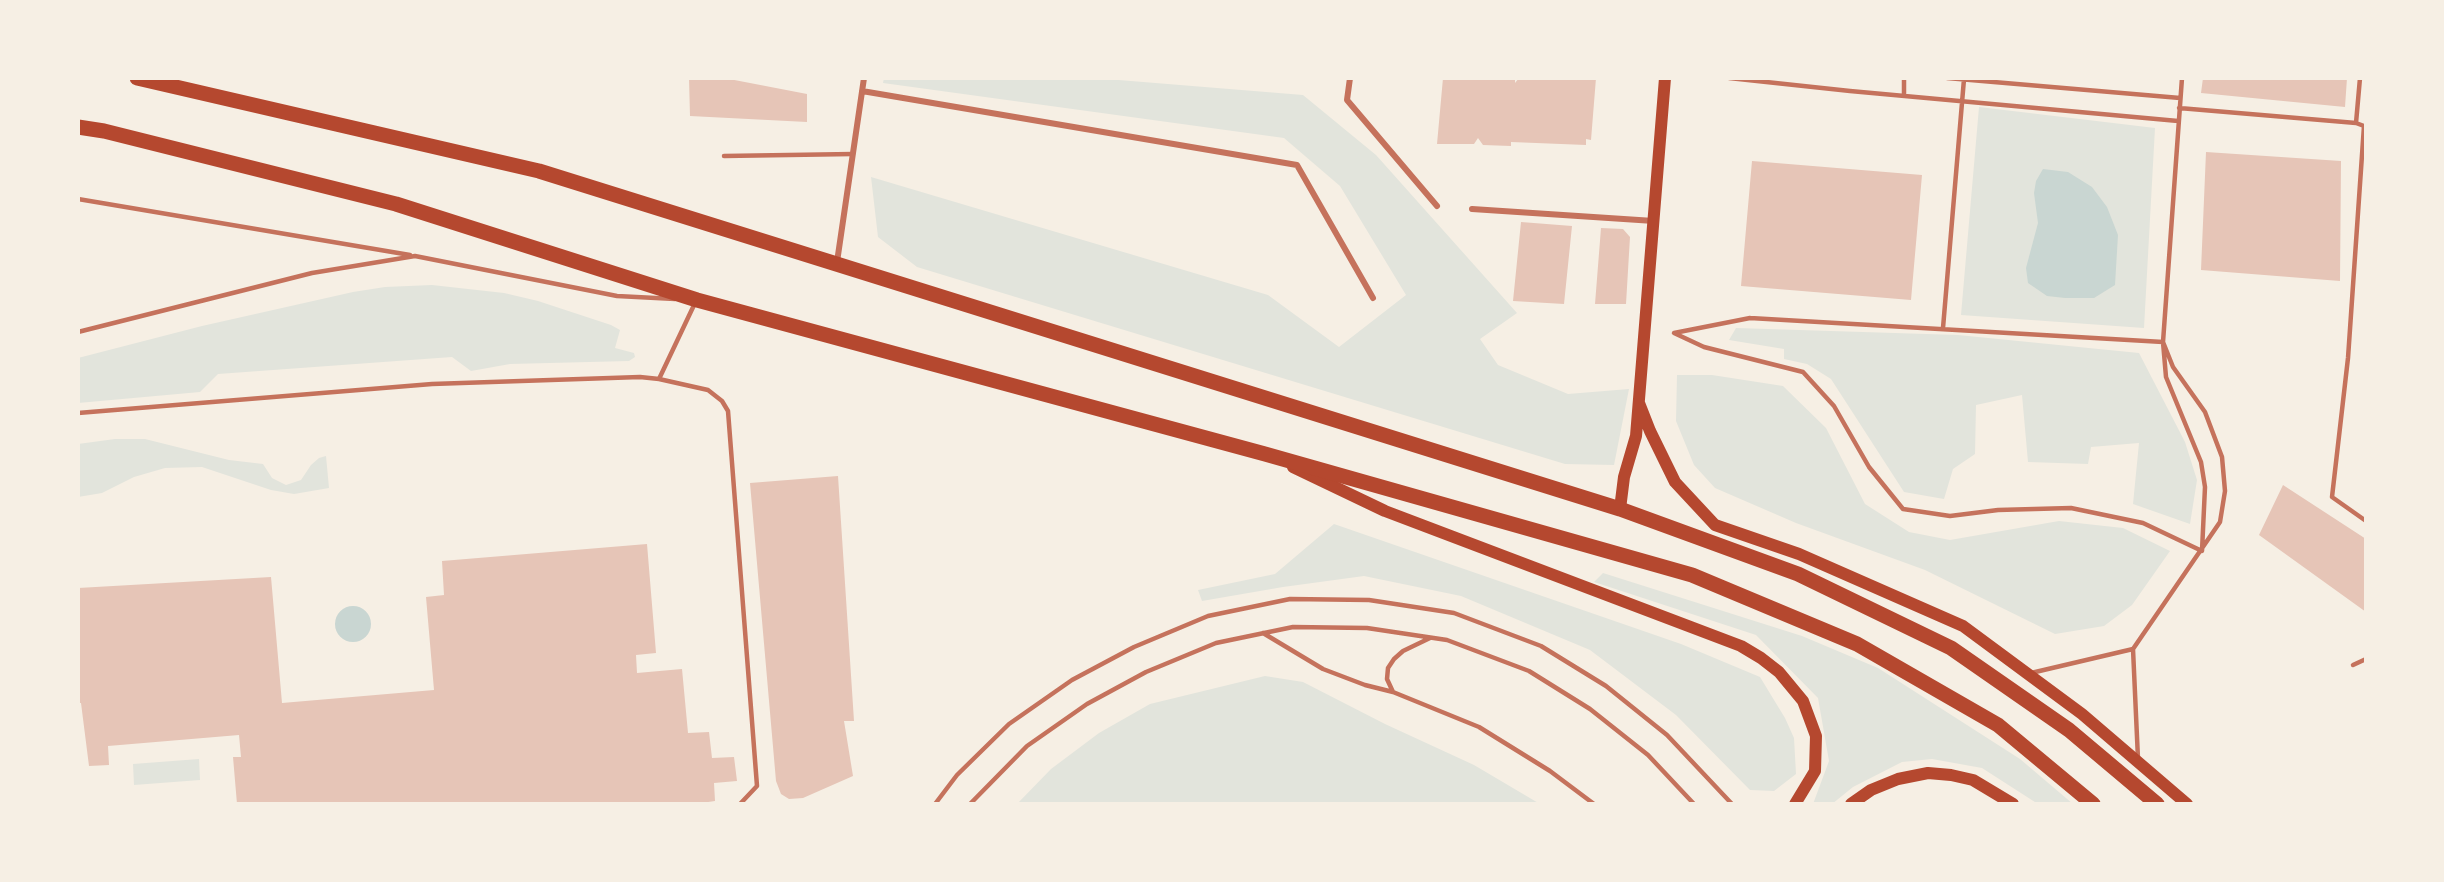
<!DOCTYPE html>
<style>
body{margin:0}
#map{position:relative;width:2444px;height:882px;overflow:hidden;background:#f6efe4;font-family:"Roboto Condensed",sans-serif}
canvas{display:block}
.frame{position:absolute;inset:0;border:80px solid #f6efe4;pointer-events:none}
</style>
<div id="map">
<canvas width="2444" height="882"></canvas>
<div class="frame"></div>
</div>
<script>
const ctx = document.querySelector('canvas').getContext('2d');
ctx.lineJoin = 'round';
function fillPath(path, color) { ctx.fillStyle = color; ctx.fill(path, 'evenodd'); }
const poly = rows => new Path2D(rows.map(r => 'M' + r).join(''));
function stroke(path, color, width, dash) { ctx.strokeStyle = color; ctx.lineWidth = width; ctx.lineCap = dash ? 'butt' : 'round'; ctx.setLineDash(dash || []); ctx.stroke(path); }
const green = poly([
 [884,78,1094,78,1303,95,1376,155,1517,313,1480,339,1498,365,1568,394,1629,389,1614,465,1565,464,917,267,878,237,871,177,1268,295,1339,347,1406,295,1340,186,1284,138,883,83],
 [1979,107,2155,128,2144,328,1961,315],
 [432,285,504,293,538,301,611,325,620,330,615,348,634,353,635,357,629,361,510,364,471,371,452,357,218,374,200,392,78,403,78,358,202,326,353,292,385,287],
 [1736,328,1958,335,2139,353,2185,442,2197,480,2190,524,2133,504,2139,443,2091,447,2088,464,2028,462,2022,395,1976,405,1975,454,1953,469,1944,499,1904,492,1831,379,1807,364,1784,359,1784,349,1729,340],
 [1677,375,1712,375,1783,386,1826,428,1865,504,1909,532,1950,540,2059,521,2123,528,2170,551,2132,605,2104,626,2055,634,1925,570,1796,523,1715,488,1694,465,1676,421],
 [115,439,145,439,229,460,263,464,272,478,286,485,301,480,311,465,319,458,326,456,329,488,294,494,271,490,202,467,165,468,134,477,102,493,78,497,78,444],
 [1334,524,1681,644,1760,677,1785,718,1794,738,1796,774,1774,791,1750,790,1676,715,1590,650,1461,596,1364,576,1283,587,1202,601,1198,590,1275,574],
 [1603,573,1802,636,1878,668,2020,759,2073,804,2038,804,1982,768,1932,759,1902,762,1853,787,1832,804,1813,804,1829,761,1818,698,1756,635,1594,582],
 [1265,676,1303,682,1385,724,1474,765,1540,804,1017,804,1051,769,1099,733,1150,704],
 [199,759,200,780,134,785,133,764]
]);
const water = poly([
 [2043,169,2068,172,2092,187,2107,207,2118,235,2115,285,2094,298,2065,298,2047,296,2028,283,2026,268,2038,223,2034,193,2036,181],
 '335 624a18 18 0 1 1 36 0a18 18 0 1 1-36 0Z'
]);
const building = poly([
 [689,78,724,78,807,94,807,122,690,116],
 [1443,78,1515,78,1515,83,1519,78,1596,78,1591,140,1586,139,1586,145,1511,142,1511,146,1483,145,1478,138,1474,144,1437,144],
 [2203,78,2347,78,2345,107,2201,93],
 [2206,152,2341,161,2340,281,2201,270],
 [1752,161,1922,175,1911,300,1741,286],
 [1521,222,1572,226,1564,304,1513,301],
 [1601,228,1623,229,1630,237,1626,304,1595,304],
 [838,476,854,721,844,721,853,776,803,798,789,799,781,794,776,781,750,483],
 [2283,485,2366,539,2366,612,2259,535],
 [647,544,656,653,636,655,637,673,682,669,688,733,709,732,712,758,734,757,737,781,714,783,715,801,695,804,237,804,233,757,241,757,239,735,108,746,109,765,89,766,81,703,78,703,78,588,271,577,282,703,434,690,426,597,444,595,442,561]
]);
const service = poly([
 [1729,78,1850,91,2178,121],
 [1947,78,2180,98],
 [1904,96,1904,78],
 [2179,108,2356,123,2364,126,2348,358,2332,497,2366,521],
 [2356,123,2360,78],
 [724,156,853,154],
 [78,199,410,255],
 [1750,318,2163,342,2166,377,2201,462,2205,487,2202,551,2143,523,2071,508,1998,510,1950,516,1903,509,1869,467,1834,406,1803,372,1704,347,1674,333,1750,318],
 [1943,328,1964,79],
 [78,332,312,273,415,256,617,296,675,299],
 [659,379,708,390,722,401,728,411,757,786,740,804],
 [78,413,432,384,640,377,659,379,695,303],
 [1263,633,1323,669,1365,685,1393,692,1479,727,1550,771,1594,804],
 [2353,665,2366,659],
 [2031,673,2133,649],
 [1393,692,1387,679,1388,668,1394,659,1403,651,1430,638],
 [2138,759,2133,649,2220,522,2225,491,2222,457,2205,412,2173,367,2163,342,2182,78],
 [935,804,957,775,1009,724,1072,680,1134,647,1208,616,1290,599,1369,600,1454,613,1541,646,1606,686,1667,735,1732,804],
 [970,804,1027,746,1087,704,1146,672,1216,643,1293,627,1367,628,1447,640,1529,671,1590,709,1648,755,1694,804]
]);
const minor = poly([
 [1350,78,1347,100,1437,206],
 [862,91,1297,165,1373,298],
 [1472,209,1654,221],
 [837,262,864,78]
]);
const secondary = poly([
 [1639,403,1650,431,1675,482,1715,525,1799,554,1963,626,2082,714,2187,804],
 [1293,467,1385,511,1741,646,1761,658,1779,672,1803,701,1816,736,1815,771,1795,804],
 [1620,509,1624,477,1636,436,1665,78],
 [1851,804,1871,790,1898,779,1928,773,1951,775,1973,780,2013,804]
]);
const trunk = poly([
 [137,78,539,171,1620,509,1798,574,1951,648,2069,730,2157,804],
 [78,127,104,131,396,204,697,300,1265,454,1692,575,1857,644,1998,725,2093,804]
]);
fillPath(green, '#e2e4dc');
fillPath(water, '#c9d6d2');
fillPath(building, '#e6c5b7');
stroke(service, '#c5725c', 4.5);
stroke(minor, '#c5725c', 6);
stroke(secondary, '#b5482f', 12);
stroke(trunk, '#b5482f', 15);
</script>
